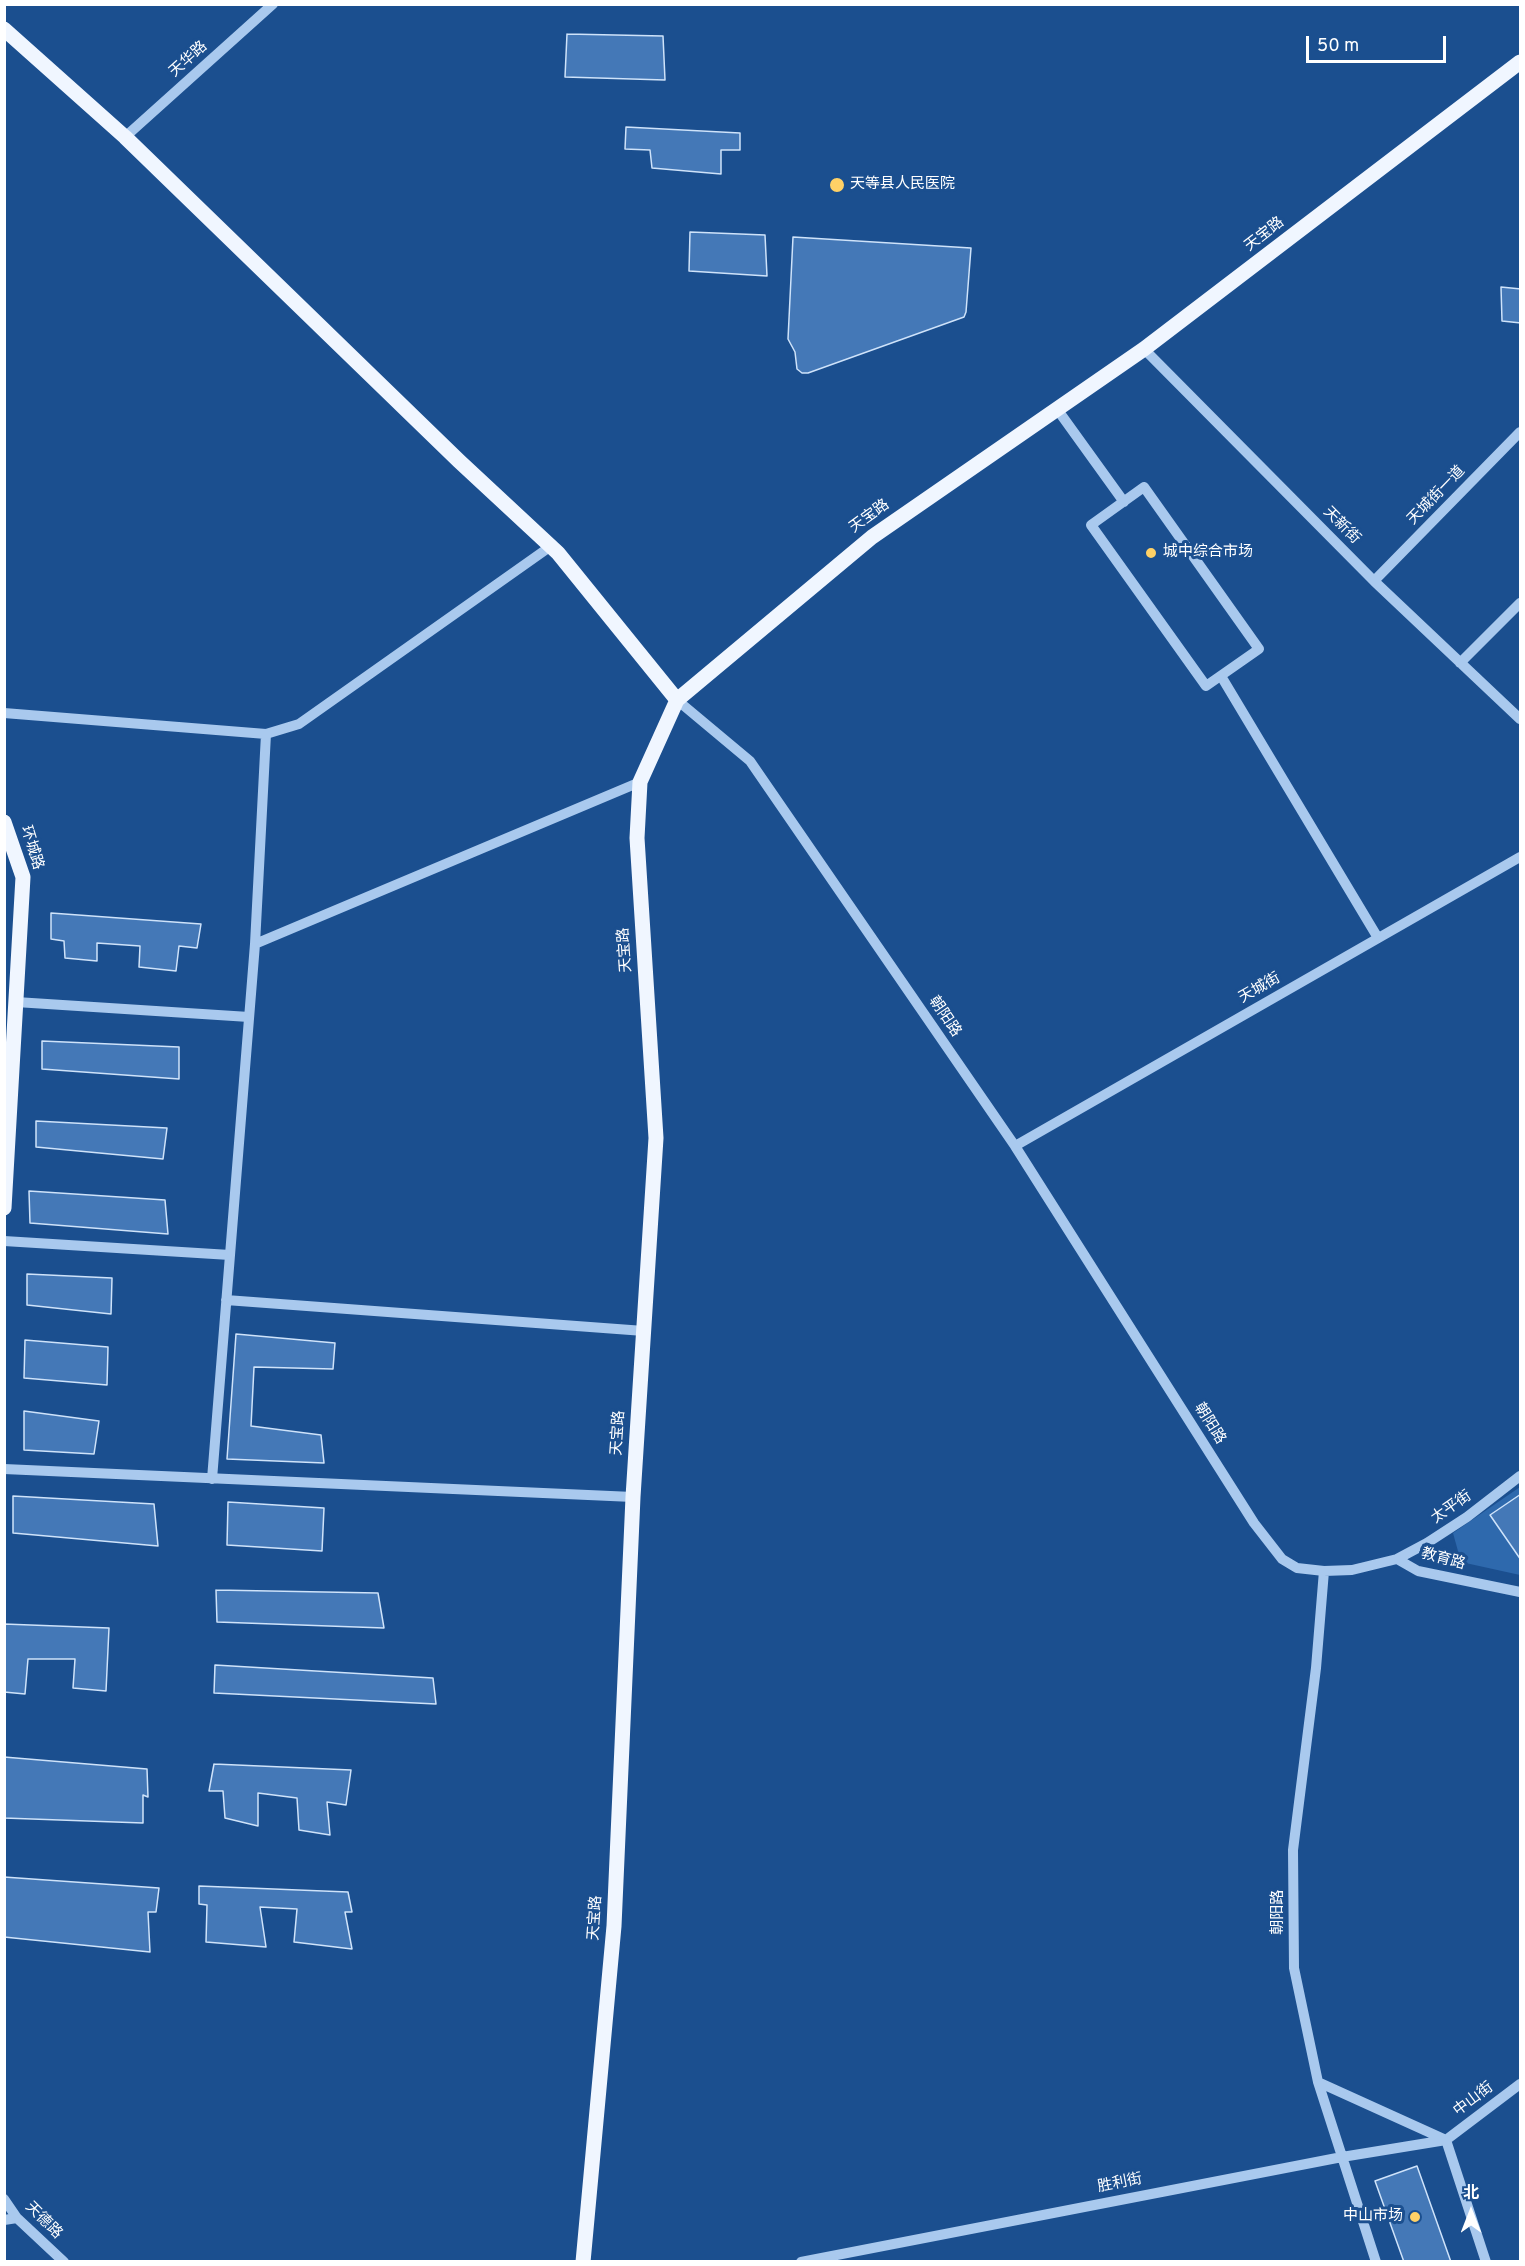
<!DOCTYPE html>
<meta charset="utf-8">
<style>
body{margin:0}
#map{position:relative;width:1525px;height:2266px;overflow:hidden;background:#1b4f8f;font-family:Overpass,"Noto Sans SC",sans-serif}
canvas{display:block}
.frame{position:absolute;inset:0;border:6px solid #fff;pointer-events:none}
.north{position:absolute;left:1441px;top:2182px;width:60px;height:60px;-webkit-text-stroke:4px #1b4f8f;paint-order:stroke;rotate:0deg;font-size:16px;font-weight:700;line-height:24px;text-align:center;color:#fff}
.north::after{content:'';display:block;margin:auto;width:21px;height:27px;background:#fff;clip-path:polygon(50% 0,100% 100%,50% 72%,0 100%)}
.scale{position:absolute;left:1306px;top:36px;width:140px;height:27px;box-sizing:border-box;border:3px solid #fff;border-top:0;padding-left:8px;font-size:18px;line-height:21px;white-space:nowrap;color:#fff;-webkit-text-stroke:4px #1b4f8f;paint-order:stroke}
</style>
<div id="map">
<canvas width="1525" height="2266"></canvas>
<div class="frame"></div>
<div class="north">北</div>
<div class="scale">50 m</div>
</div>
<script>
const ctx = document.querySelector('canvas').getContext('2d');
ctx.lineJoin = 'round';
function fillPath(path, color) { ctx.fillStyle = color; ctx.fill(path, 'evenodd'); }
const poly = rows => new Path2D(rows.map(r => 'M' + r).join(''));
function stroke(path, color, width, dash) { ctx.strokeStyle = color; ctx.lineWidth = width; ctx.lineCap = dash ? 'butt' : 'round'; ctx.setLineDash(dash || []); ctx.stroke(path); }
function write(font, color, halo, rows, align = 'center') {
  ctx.font = font + ' Overpass,"Noto Sans SC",sans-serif'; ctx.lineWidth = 6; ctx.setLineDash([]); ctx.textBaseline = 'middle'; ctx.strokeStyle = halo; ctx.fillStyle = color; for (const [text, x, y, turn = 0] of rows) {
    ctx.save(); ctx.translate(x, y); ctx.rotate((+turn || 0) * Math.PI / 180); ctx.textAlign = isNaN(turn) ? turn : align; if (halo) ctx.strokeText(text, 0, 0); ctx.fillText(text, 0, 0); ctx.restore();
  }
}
const green = poly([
 [1520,1487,1520,1575,1461,1562,1453,1533]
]);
const building = poly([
 [567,34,663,36,665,80,565,77,567,34],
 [626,127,740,133,740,150,721,150,721,174,652,168,650,150,625,149,626,127],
 [690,232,765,235,767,276,689,271,690,232],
 [793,237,971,248,966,312,964,317,808,373,802,373,797,369,795,352,788,339,793,237],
 [1501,287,1521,289,1521,323,1502,321,1501,287],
 [51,913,201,924,197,948,179,946,176,971,139,967,140,946,97,943,97,961,65,958,64,941,51,939,51,913],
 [42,1041,179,1047,179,1079,42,1069,42,1041],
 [36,1121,167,1128,163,1159,36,1147,36,1121],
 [29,1191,165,1200,168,1234,30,1223,29,1191],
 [27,1274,112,1278,111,1314,27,1305,27,1274],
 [236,1334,335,1343,333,1369,254,1367,251,1426,321,1435,324,1463,227,1459,236,1334],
 [25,1340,108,1347,107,1385,24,1378,25,1340],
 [24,1411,99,1421,94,1454,24,1450,24,1411],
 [1521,1494,1521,1560,1490,1515,1521,1494],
 [13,1496,154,1504,158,1546,13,1533,13,1496],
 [228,1502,324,1508,322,1551,227,1545,228,1502],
 [216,1590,378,1593,384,1628,217,1622,216,1590],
 [4,1624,109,1628,106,1691,73,1688,75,1659,28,1659,25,1694,4,1692,4,1624],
 [215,1665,433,1678,436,1704,214,1693,215,1665],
 [4,1757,147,1769,148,1797,143,1795,143,1823,4,1818,4,1757],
 [214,1764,351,1770,346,1805,327,1802,330,1835,299,1830,297,1798,258,1793,258,1826,225,1818,223,1791,209,1791,214,1764],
 [4,1877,159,1888,156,1912,148,1912,150,1952,4,1937,4,1877],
 [199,1886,348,1892,352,1912,345,1912,352,1949,294,1942,297,1909,260,1907,266,1947,206,1942,207,1905,199,1904,199,1886],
 [1417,2166,1451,2262,1404,2262,1375,2181,1417,2166]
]);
const minor = poly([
 [125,137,273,4],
 [1144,349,1374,581,1520,719],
 [1057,409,1124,502],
 [1144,487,1259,649,1206,686,1091,525,1144,487],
 [1374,581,1520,432],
 [1460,663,1520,603],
 [1221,676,1378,938],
 [677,700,750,761,1015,1146,1254,1523,1282,1559,1297,1568,1324,1571,1352,1570,1397,1559,1418,1571,1520,1592],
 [4,713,266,734,299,724,551,546],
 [255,944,640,782],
 [16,1002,249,1017],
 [1015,1146,1520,857],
 [4,1241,230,1255],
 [226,1300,644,1331],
 [4,1469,633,1497],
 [212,1479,255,944,266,734],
 [1397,1559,1427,1543,1467,1517,1520,1476],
 [1324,1571,1316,1668,1293,1850,1294,1968,1318,2082,1376,2262],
 [1318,2082,1446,2140,1486,2262],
 [4,2199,17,2218,64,2262],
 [4,2220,17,2218],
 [801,2262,1342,2157,1446,2140,1520,2084]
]);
const major = poly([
 [4,29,125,137,459,461,558,553,677,700],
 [4,822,23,877,4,1208],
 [583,2262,614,1926,633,1497,656,1138,637,838,640,782,677,700,872,537,1144,349,1520,62]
]);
const markers = [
 [837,185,8,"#ffd166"],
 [1151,553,6,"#ffd166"],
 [1415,2217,6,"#ffd166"]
];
const streetNames = [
 ["天华路",189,60,-42],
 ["天宝路",1265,235,-38],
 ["天城街一道",1437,496,-46],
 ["天宝路",870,517,-36],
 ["天新街",1341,526,45],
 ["环城路",31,848,73],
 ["天宝路",626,950,-94],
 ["天城街",1260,989,-30],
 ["朝阳路",944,1017,56],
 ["朝阳路",1209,1424,58],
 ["天宝路",619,1433,-86],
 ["太平街",1452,1508,-35],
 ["教育路",1443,1560,15],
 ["朝阳路",1279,1912,-90],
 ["天宝路",596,1918,-86],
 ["中山街",1474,2100,-37],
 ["胜利街",1120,2184,-11],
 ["天德路",43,2221,45]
];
const poiNames = [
 ["天等县人民医院",850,185],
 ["城中综合市场",1163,553],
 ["中山市场",1403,2217,"right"]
];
fillPath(green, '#2e69ad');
fillPath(building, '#4478b7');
stroke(building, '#cfe3fa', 1.5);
stroke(minor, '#a9c9ee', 10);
stroke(major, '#f0f6ff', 15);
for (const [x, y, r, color] of markers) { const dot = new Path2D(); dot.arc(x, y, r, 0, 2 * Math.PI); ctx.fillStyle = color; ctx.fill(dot); stroke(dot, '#1b4f8f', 2); }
write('15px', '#fff', '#1b4f8f', streetNames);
write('15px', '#fff', '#1b4f8f', poiNames, 'left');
</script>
